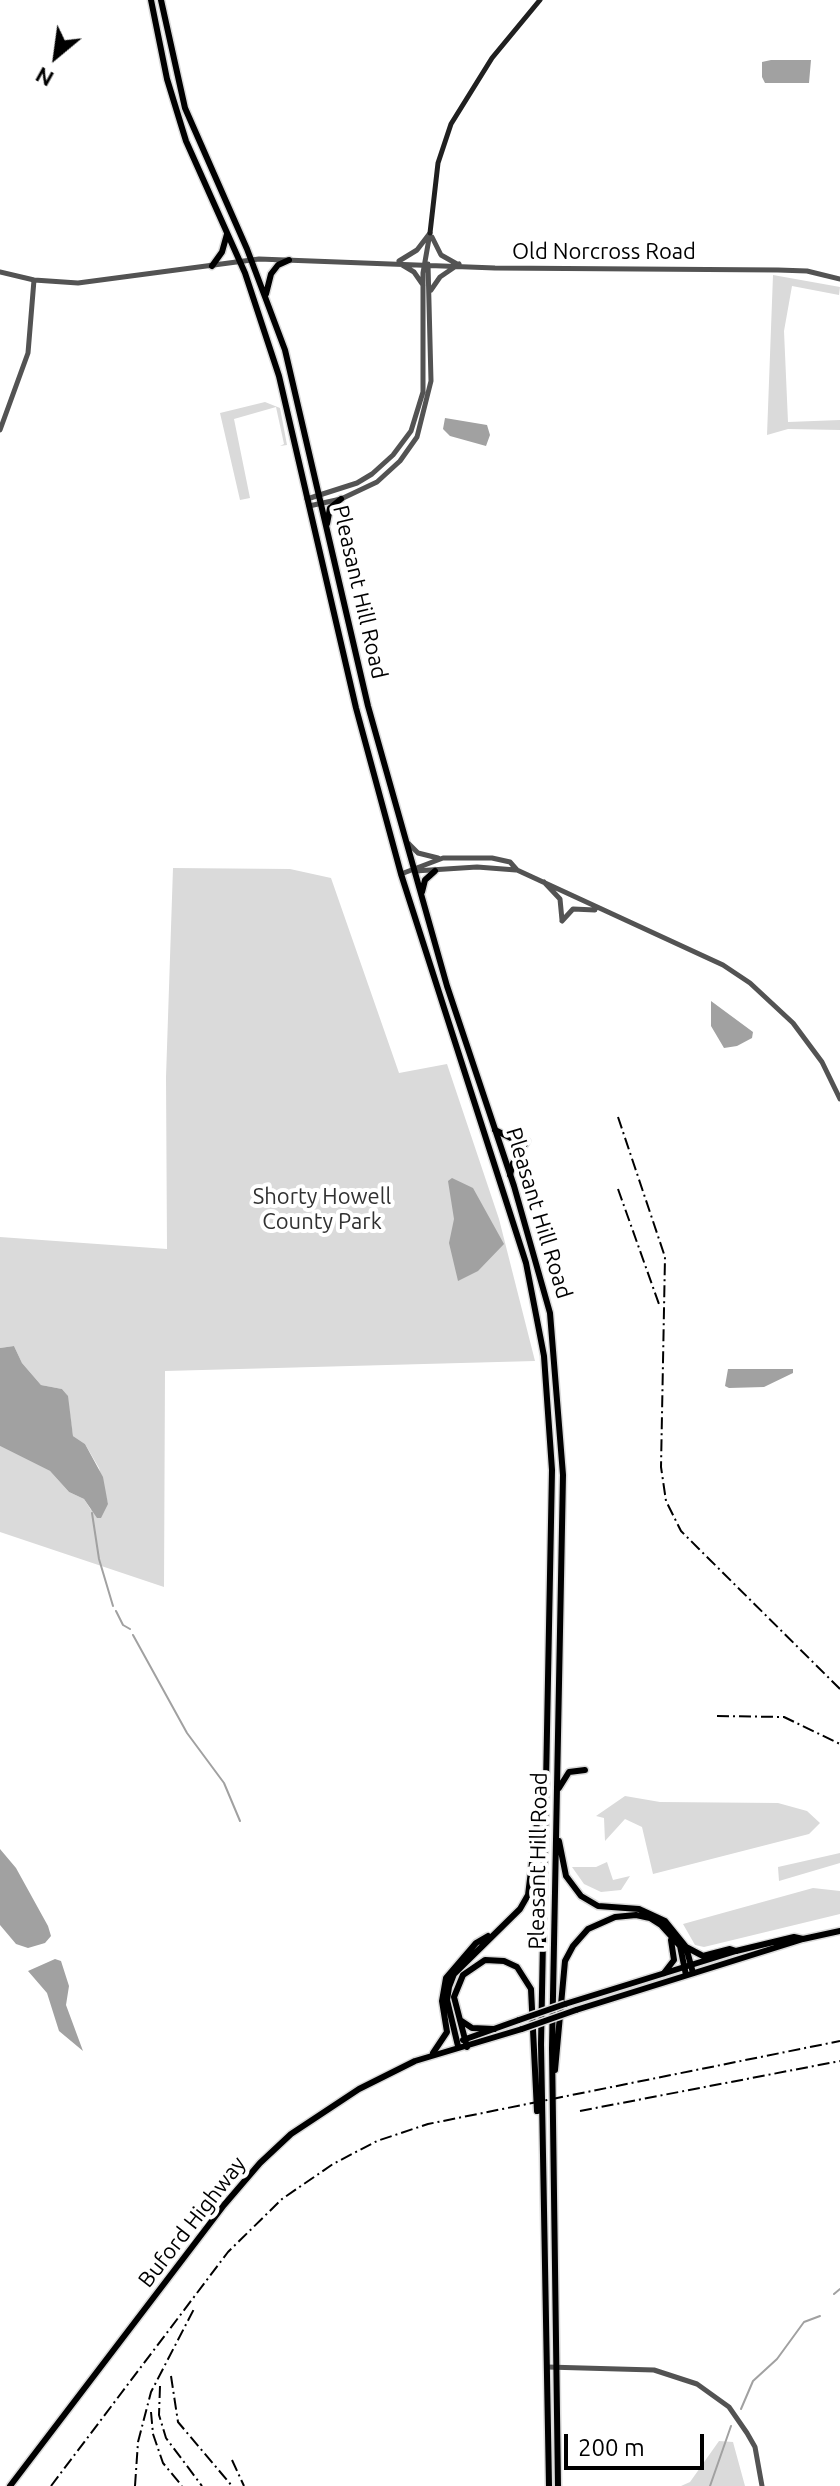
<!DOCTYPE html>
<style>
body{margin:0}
#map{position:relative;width:840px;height:2486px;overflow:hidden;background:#fff;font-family:Ubuntu,sans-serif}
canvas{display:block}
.north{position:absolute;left:16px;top:16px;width:80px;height:80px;-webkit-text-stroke:6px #fff;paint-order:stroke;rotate:209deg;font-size:22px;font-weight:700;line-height:32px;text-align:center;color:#000}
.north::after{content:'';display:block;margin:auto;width:28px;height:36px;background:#000;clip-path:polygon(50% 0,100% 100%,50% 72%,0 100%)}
.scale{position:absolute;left:564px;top:2434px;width:140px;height:36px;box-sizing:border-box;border:4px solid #000;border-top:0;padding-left:10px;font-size:24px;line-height:28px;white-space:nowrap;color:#000;-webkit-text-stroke:6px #fff;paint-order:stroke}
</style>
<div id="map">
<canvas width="840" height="2486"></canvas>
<div class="north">N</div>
<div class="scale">200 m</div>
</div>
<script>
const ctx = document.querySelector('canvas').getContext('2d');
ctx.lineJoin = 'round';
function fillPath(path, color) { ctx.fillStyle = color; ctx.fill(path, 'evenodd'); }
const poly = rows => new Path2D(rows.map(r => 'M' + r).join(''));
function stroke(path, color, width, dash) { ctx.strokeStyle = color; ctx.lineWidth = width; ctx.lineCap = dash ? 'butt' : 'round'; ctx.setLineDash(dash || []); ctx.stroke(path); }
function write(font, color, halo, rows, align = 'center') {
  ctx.font = font + ' Ubuntu,sans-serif'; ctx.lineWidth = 8; ctx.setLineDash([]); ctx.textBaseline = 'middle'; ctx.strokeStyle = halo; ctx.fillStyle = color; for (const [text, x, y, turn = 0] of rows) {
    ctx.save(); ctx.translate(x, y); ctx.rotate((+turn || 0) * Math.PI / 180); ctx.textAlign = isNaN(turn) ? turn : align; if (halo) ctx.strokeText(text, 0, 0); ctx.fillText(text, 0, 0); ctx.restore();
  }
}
const green = poly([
 [773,275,840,287,839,295,792,286,784,331,788,422,840,420,840,430,788,429,767,435],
 [265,402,280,408,287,445,280,446,284,444,276,407,234,419,250,498,240,500,220,413],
 [173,868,290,869,331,878,399,1073,447,1064,499,1219,535,1361,165,1371,164,1587,0,1532,0,1446,50,1471,69,1492,84,1499,91,1510,108,1504,99,1468,85,1444,73,1436,67,1395,62,1389,41,1385,22,1363,14,1346,0,1348,0,1237,167,1249,166,1077],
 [625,1796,660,1802,778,1803,807,1811,820,1823,809,1834,653,1874,642,1827,625,1819,605,1841,604,1818,596,1816],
 [840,1853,840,1863,779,1881,778,1867],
 [607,1862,613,1880,630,1876,621,1890,601,1892,584,1884,572,1867,596,1867],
 [813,1888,840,1891,840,1914,704,1947,695,1945,683,1924],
 [719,2441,733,2442,745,2486,681,2486,690,2482]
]);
const water = poly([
 [771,60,811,60,809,83,765,83,762,77,762,62],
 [445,418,487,425,490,435,486,446,450,436,443,429],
 [711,1001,753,1032,752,1038,737,1046,724,1048,711,1026],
 [452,1178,473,1188,504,1244,478,1271,458,1281,449,1243,454,1219,448,1181],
 [14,1346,22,1363,41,1385,62,1389,68,1396,73,1436,85,1444,103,1477,108,1504,101,1518,97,1518,84,1499,69,1492,50,1471,0,1446,0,1348],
 [728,1369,793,1369,793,1373,764,1387,729,1388,725,1386],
 [0,1849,16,1868,48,1926,51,1936,45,1943,28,1948,16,1944,0,1925],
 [55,1959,61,1961,69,1986,66,2005,83,2051,59,2031,47,1993,28,1971]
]);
const stream = poly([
 [92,1513,99,1559,113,1606],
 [116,1611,123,1625,130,1629],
 [133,1635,187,1733,224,1783,240,1821],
 [834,2294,840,2289],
 [741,2409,753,2381,777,2359,804,2322,820,2316],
 [710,2486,731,2426]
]);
const tertiary = poly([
 [432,237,441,255,457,264],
 [399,261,417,250,430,233],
 [399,263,414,272,423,285],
 [0,272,34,280,78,283,259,259,495,268,778,270,807,271,840,279],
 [431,290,440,277,459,264],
 [0,430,28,353,34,280],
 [307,499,357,483,372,474,393,455,411,431,423,392,423,273,430,233],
 [309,506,341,499,377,482,400,461,417,437,431,381,428,264],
 [409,844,418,853,438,858],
 [415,871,477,867,516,870],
 [401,874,443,858,492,858,510,862,517,870,723,965,750,983,793,1023,822,1062,840,1099],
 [544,882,560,899,562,920],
 [562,921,573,909,595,910],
 [547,2367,654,2370,697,2384,729,2407,747,2433,755,2447,762,2486]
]);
const secondary = poly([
 [430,233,438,163,451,124,492,58,540,0]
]);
const primary = poly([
 [495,1130,513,1139,527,1141,513,1163,510,1175],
 [565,2004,736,1951,794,1937,803,1939],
 [576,2010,803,1939,840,1931],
 [463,2040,519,2020],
 [10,2486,224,2205,260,2163,291,2134,359,2089,415,2061,522,2029]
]);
const trunk = poly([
 [151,0,167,79,186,141,245,273,279,376,356,708,401,874,526,1263,544,1356,552,1470,541,2044,549,2486],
 [161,0,185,108,247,249,285,350,368,706,447,986,514,1186,550,1313,563,1475,552,2048,558,2486],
 [212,266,222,252,227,234],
 [266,294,271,274,278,265,289,260],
 [327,524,330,508,341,499],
 [422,892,425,880,435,871],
 [559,1788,569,1772,585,1770],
 [559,1841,566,1876,581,1896,598,1906,639,1909,665,1921,686,1947,693,1973],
 [686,1947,703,1956,730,1949,736,1951],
 [664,1973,674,1960,671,1940],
 [460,2020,472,2028,494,2029],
 [458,2046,447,2000,449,1987,454,1974,520,1909,528,1895,543,1774],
 [467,2047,454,1997,463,1975,485,1960,504,1961,517,1967,531,1989,537,2111],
 [433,2053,447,2032,442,2001,446,1978,476,1943,488,1936],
 [555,2070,565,1961,573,1946,588,1929,615,1917,636,1915,650,1918,661,1925,680,1946,686,1975]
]);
const rail = poly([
 [618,1117,665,1257,661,1467,666,1501,681,1531,699,1549,840,1689],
 [618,1189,660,1307],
 [717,1716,784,1717,840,1744],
 [580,2111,840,2061],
 [171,2376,178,2422,232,2486],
 [160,2386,159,2415,166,2438,202,2486],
 [151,2412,153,2434,163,2463,182,2486],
 [232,2460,244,2486],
 [51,2486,228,2252,282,2199,333,2164,377,2141,428,2124,840,2041],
 [135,2486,138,2442,151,2392,195,2307]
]);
const primaryBridge = poly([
 [519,2020,565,2004],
 [522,2029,576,2010]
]);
const streetNames = [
 ["Old Norcross Road",604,252],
 ["Pleasant Hill Road",360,592,77],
 ["Pleasant Hill Road",539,1213,73],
 ["Pleasant Hill Road",538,1861,-89],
 ["Buford Highway",192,2222,-52]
];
const parkNames = [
 ["Shorty Howell",322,1197],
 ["County Park",322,1222]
];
fillPath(green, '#dadada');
fillPath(water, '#a1a1a1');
stroke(stream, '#a1a1a1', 2);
stroke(primary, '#dbdbdb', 9);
stroke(trunk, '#dbdbdb', 9);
stroke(tertiary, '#535353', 5);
stroke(secondary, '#202020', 5);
stroke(primary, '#000', 6);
stroke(trunk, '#000', 6);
stroke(rail, '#000', 2, [12, 4, 2, 4]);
stroke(primaryBridge, '#dbdbdb', 9, []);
stroke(primaryBridge, '#000', 6);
write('22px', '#000', '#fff', streetNames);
write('22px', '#313131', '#fff', parkNames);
</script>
